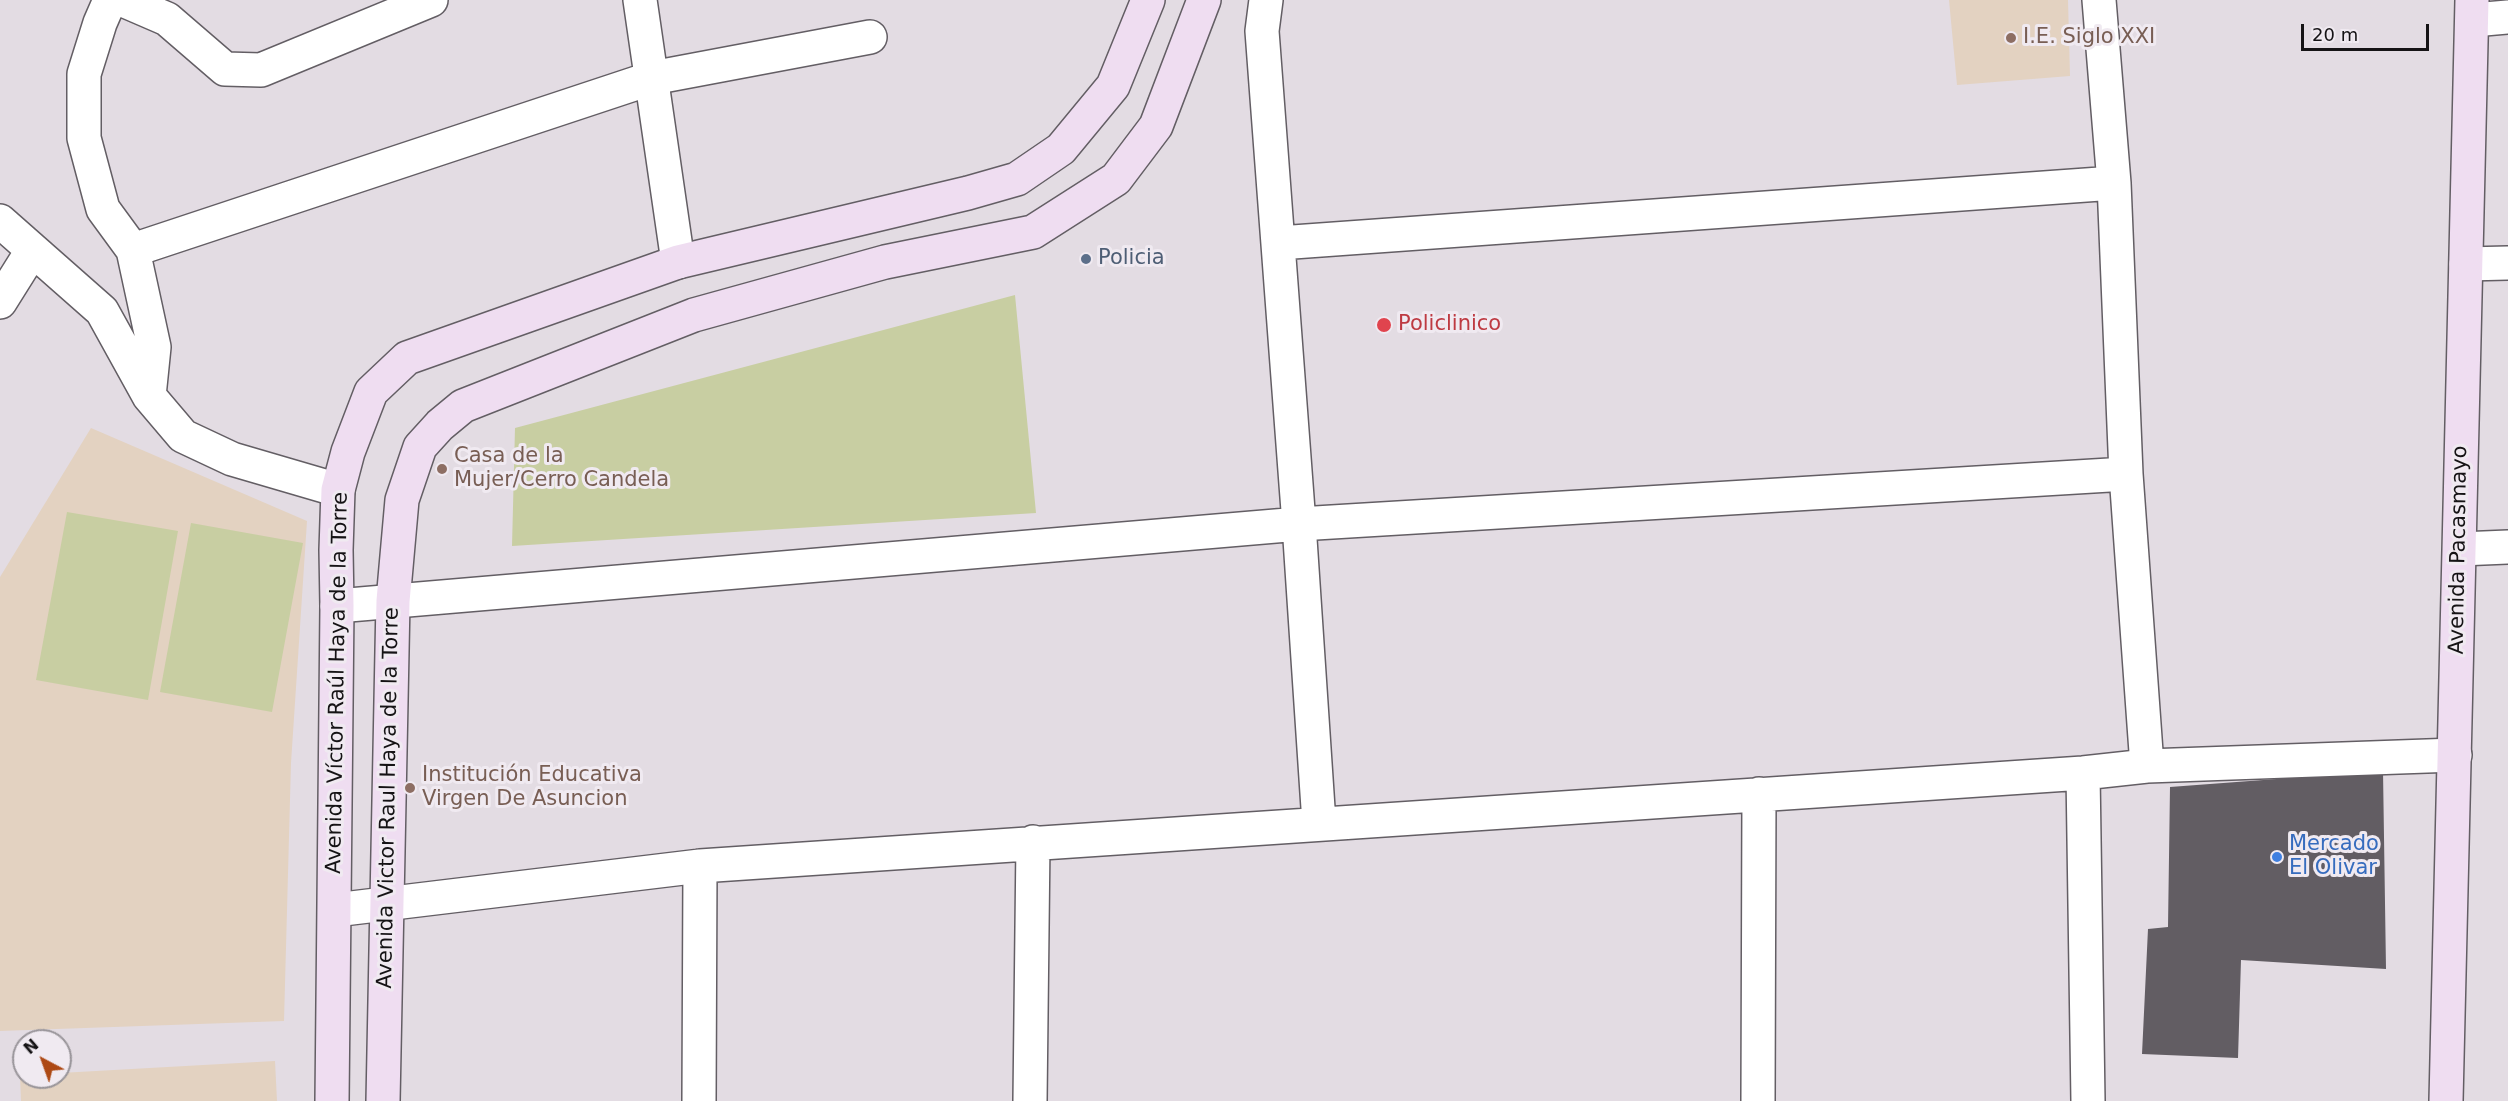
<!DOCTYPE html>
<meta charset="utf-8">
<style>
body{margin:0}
#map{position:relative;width:2508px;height:1101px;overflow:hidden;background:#e3dce3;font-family:"DejaVu Sans",sans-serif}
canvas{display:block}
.north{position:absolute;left:12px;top:1029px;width:60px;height:60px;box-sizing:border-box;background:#f0eaf1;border:2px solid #989499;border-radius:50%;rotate:319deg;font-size:16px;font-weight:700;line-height:24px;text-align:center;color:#151315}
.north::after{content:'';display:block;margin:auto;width:21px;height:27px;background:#ad4914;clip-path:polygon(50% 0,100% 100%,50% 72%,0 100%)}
.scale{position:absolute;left:2301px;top:24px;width:128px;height:27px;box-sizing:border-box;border:3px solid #151315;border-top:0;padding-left:8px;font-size:18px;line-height:21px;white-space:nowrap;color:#151315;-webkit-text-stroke:4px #f0eaf1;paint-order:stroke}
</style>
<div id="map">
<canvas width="2508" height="1101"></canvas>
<div class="north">N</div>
<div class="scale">20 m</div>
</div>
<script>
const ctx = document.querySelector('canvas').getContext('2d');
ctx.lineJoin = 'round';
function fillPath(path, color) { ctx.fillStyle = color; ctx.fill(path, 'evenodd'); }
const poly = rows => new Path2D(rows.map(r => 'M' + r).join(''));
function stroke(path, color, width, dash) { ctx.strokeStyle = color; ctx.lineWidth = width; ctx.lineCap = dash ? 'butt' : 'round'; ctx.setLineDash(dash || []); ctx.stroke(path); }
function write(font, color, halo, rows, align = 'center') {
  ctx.font = font + ' "DejaVu Sans",sans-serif'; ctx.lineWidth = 6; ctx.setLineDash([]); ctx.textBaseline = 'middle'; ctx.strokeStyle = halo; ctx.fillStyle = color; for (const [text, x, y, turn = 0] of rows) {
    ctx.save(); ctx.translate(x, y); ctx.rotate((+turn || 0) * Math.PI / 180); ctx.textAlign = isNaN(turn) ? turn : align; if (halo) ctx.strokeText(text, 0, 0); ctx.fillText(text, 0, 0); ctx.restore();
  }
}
const education = poly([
 [1949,0,2068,0,2070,76,1957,85],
 [91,428,307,521,291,763,284,1021,0,1031,0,577],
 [275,1061,277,1101,21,1101,20,1075,24,1075,24,1077,60,1077,60,1073]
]);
const green = poly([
 [1015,295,1036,513,512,546,515,428],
 [67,512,178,531,148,700,36,680],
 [191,523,303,543,272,712,160,692]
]);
const building = poly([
 [2383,771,2386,969,2241,960,2238,1058,2142,1054,2148,929,2168,927,2170,787]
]);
const street = poly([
 [110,0,100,23,84,74,84,138,103,209,133,250,154,347,149,396],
 [123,0,167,19,225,69,261,70,431,0],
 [640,0,678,262],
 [1266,0,1262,31,1299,524,1319,823],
 [2099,0,2114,183,2126,474,2147,766],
 [2473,20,2508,17],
 [0,221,102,311,149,396,183,436,232,459,338,490],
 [1279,243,2114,183],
 [133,250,652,78,870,37],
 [2466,264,2508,263],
 [0,302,32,251],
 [2460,549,2508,547],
 [337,606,1299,524,2126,474],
 [2083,773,2088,1101],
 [335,910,700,866,2083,773,2147,766,2455,755],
 [699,1101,700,866],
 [1030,1101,1033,842],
 [1758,1101,1759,794]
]);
const secondary = poly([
 [332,1101,337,606,336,550,338,490,348,452,371,392,407,358,678,262,968,193,1017,179,1061,149,1113,86,1148,0],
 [383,1101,393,601,402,500,420,447,440,425,463,406,694,315,885,262,1033,232,1116,179,1156,126,1204,0],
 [2446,1101,2472,0]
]);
const markers = [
 [2011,38,6,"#8d6e63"],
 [1086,259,6,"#5c6f8a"],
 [1384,325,8,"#e0444e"],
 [442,469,6,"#8d6e63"],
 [410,788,6,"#8d6e63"],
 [2277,857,6,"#3f7fe0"]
];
const educationNames = [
 ["I.E. Siglo XXI",2023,38],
 ["Casa de la",454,457],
 ["Mujer/Cerro Candela",454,481],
 ["Institución Educativa",422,776],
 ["Virgen De Asuncion",422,800]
];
const serviceNames = [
 ["Policia",1098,259]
];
const healthNames = [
 ["Policlinico",1398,325]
];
const streetNames = [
 ["Avenida Pacasmayo",2459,550,-89],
 ["Avenida Víctor Raúl Haya de la Torre",338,683,-89],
 ["Avenida Victor Raul Haya de la Torre",389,798,-89]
];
const shopNames = [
 ["Mercado",2289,845],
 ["El Olivar",2289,869]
];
fillPath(education, '#e3d2c1');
fillPath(green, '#c8cea2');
fillPath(building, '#625d63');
stroke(street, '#635e64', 36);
stroke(secondary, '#635e64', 36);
stroke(street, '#fff', 33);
stroke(secondary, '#efddf1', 33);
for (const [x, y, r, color] of markers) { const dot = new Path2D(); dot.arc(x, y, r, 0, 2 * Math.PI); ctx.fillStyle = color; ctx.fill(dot); stroke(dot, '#f0eaf1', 2); }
write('21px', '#785e54', '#f0eaf1', educationNames, 'left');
write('21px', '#4e5e75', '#f0eaf1', serviceNames, 'left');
write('21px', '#be3a42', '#f0eaf1', healthNames, 'left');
write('21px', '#151315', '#f0eaf1', streetNames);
write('21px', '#366cbe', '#f0eaf1', shopNames, 'left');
</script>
